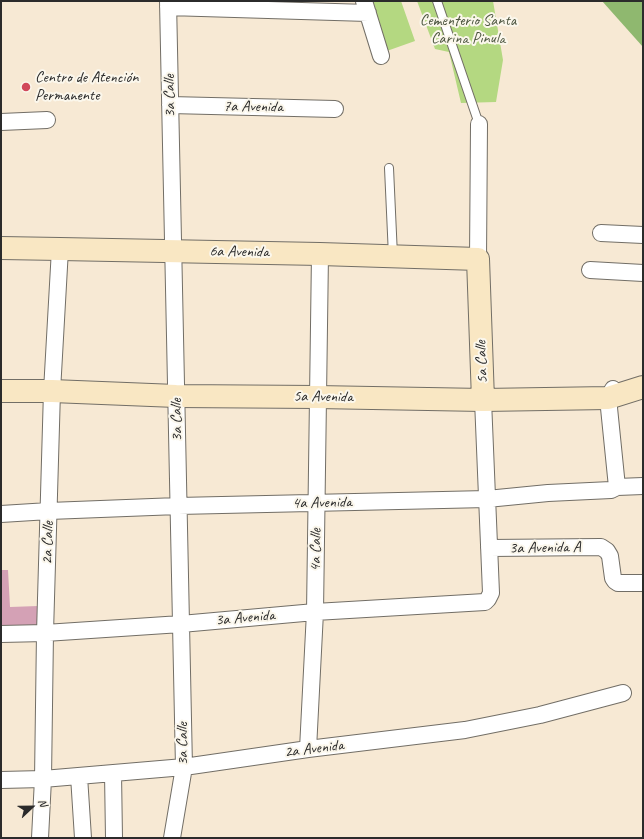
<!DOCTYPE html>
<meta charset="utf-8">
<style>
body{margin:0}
#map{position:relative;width:644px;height:839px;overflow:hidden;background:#f7e9d4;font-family:Caveat,sans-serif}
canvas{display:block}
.frame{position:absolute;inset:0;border:2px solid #2b2b2b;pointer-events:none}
.north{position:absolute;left:12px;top:787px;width:40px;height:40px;-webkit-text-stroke:3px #fbf7ec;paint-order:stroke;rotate:68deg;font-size:11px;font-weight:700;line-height:16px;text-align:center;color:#2b2b2b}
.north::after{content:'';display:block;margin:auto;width:14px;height:18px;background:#2b2b2b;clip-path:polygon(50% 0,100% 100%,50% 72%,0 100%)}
</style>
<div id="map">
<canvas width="644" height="839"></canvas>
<div class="frame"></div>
<div class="north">N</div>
</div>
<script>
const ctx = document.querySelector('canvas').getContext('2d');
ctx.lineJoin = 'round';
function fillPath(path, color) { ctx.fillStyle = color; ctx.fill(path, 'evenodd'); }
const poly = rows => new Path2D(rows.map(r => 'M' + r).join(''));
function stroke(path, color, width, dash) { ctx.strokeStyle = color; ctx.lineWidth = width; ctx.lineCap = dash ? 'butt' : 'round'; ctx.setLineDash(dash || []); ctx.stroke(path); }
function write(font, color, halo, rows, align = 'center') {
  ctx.font = font + ' Caveat,sans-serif'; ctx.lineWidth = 4; ctx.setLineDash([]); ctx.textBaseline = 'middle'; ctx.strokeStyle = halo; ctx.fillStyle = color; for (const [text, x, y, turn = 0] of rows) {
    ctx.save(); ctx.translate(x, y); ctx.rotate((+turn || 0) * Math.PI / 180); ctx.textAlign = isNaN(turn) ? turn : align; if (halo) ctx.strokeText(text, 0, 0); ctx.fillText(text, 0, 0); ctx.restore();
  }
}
const green = poly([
 [366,1,401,1,415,41,384,52],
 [417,1,493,1,503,60,496,102,461,103,449,52,435,49]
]);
const forest = poly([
 [602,1,643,1,643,47]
]);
const building = poly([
 [1,570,8,570,10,607,38,606,38,625,1,626]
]);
const lane = poly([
 [437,1,479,124],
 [389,168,393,256]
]);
const street = poly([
 [168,1,184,767,172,838],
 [364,1,381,56],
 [168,7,368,13],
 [170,105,335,109],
 [1,122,47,120],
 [601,233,643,235],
 [478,259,479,124],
 [590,270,643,273],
 [613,389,608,398,617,487],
 [1,514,49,511,178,506,487,499,548,493,611,490,617,487,643,486],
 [489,548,601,547,607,551,610,556,613,578,615,581,618,583,643,583],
 [1,634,45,633,181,624,315,612,485,602,488,599,491,593,483,400],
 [308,749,315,612,320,254],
 [113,773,114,838],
 [79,776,83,838],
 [1,780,43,779,184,767,308,749,465,730,540,715,623,693],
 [40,838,43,779,45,633,52,391,60,249]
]);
const secondary = poly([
 [1,248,60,249,320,254,478,259,483,400],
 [1,391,52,391,176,396,317,397,483,400,608,398,643,387]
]);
const markers = [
 [26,87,5,"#d1495b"]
];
const parkNames = [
 ["Cementerio Santa",468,21],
 ["Carina Pinula",468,39]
];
const poiNames = [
 ["Centro de Atención",35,78],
 ["Permanente",35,96]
];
const streetNames = [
 ["3a Calle",170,96,-91],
 ["7a Avenida",253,107,1],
 ["6a Avenida",239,252,1],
 ["5a Calle",482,362,-92],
 ["5a Avenida",323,397,1],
 ["3a Calle",177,420,-91],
 ["4a Avenida",322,503,-1],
 ["2a Calle",48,543,-88],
 ["3a Avenida A",545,548,-1],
 ["4a Calle",316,550,-89],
 ["3a Avenida",245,618,-5],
 ["3a Calle",183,744,-90],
 ["2a Avenida",314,749,-7]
];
fillPath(green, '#b4d881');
fillPath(forest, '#8fb86f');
fillPath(building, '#d4a1b5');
stroke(lane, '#726e66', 10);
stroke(street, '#726e66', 18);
stroke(secondary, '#726e66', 24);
stroke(lane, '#fff', 8);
stroke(street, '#fff', 16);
stroke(secondary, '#f9e7c3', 22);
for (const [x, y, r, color] of markers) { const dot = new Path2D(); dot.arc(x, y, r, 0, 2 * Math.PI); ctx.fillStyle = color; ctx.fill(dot); stroke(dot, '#fbf7ec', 1.5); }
write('16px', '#4d5640', '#fbf7ec', parkNames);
write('16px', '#2b2b2b', '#fbf7ec', poiNames, 'left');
write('16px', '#2b2b2b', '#fbf7ec', streetNames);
</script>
